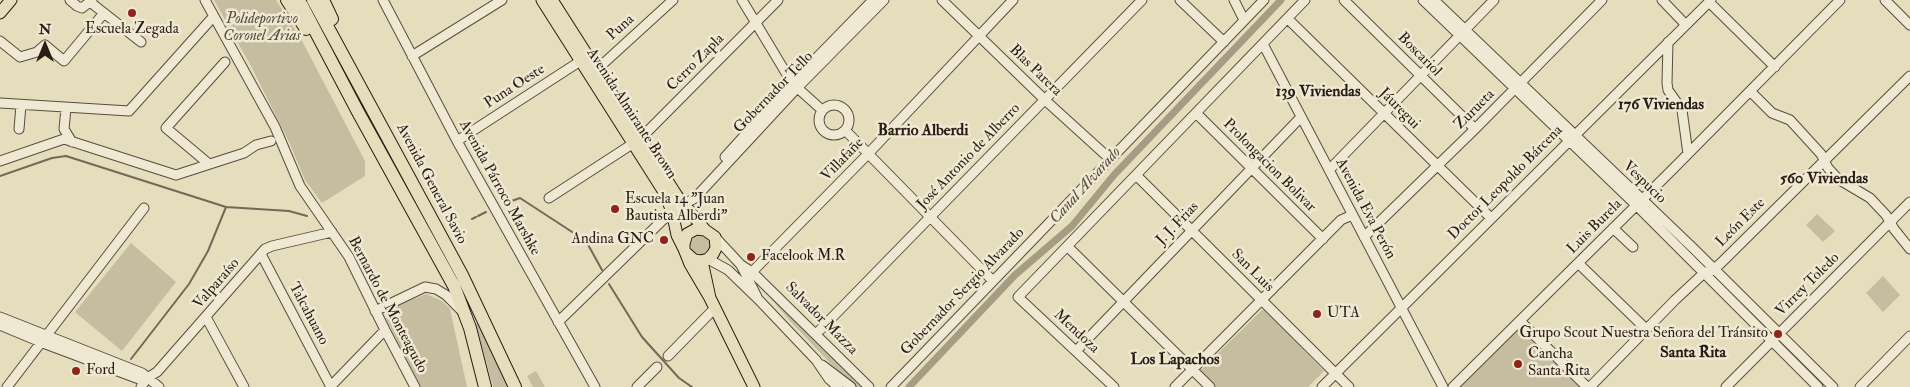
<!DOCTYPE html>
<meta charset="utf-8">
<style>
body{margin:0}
#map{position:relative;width:1910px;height:387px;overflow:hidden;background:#e6ddbd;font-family:"IM FELL Double Pica",serif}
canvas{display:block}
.north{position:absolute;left:20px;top:20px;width:50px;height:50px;-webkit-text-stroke:4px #efe9d4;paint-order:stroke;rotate:0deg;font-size:14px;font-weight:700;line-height:20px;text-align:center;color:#291c13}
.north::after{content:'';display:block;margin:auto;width:18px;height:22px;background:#291c13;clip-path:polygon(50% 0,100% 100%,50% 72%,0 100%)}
</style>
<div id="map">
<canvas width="1910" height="387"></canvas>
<div class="north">N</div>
</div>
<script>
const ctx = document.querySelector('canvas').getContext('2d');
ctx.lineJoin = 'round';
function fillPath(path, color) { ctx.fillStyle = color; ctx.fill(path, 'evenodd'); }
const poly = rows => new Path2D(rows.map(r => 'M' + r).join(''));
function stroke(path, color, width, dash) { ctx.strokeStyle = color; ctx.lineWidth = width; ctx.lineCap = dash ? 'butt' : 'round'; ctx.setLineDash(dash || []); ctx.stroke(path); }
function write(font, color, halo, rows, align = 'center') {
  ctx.font = font + ' "IM FELL Double Pica",serif'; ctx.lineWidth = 5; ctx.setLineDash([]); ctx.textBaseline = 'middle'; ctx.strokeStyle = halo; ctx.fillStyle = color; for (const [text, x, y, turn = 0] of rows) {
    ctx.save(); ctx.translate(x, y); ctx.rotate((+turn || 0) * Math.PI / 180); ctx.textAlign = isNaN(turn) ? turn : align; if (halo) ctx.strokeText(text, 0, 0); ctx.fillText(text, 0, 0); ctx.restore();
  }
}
const green = poly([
 [214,0,276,0,301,39,365,161,365,176,322,203,305,180,290,144,251,66],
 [1817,214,1835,231,1823,242,1806,225],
 '690 246a10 10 0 1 1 20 0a10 10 0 1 1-20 0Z',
 [131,243,176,282,122,351,75,312],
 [1883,276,1900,295,1883,312,1866,293],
 [760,286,816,340,862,387,856,387,831,364,790,321],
 [426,294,442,301,450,309,467,387,421,387,386,319,390,309],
 [1263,309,1324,371,1308,387,1216,387,1200,371],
 [477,323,512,387,493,387,476,324],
 [1520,325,1584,387,1459,387],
 [536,371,545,387,533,387,527,376]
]);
const stream = poly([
 [0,176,52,158,66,156,226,207,289,211,307,216],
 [506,203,520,198,586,241,602,270],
 [478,216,486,212],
 [472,219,476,217],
 [609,284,642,337,679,378,692,387],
 [131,359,189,284,208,251,226,207]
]);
const canal = poly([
 [909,387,1015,275,1072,226,1114,175,1281,0]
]);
const minor = poly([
 [70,0,77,6,82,8,92,0],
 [205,0,275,127,300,186,349,257,385,330,415,387],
 [383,0,457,141,595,387],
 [742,0,792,83,822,110],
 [942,0,1045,100,1110,159],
 [1180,0,1224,42],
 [1234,0,1244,20],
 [1344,0,1475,129],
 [1423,0,1636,205,1818,387],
 [1434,0,1694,249,1833,387],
 [1662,0,1686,25],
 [1885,0,1910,25],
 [90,2,141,42],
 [1709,2,1775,67],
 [1288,19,1491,218],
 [0,41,20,57,37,52,45,45,64,61,104,13],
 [1668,42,1667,83,1668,90,1682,110,1688,154],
 [1263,44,1443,387],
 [412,56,502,0],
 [593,73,673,0],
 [1750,91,1772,113,1790,120,1821,154,1828,168,1838,179,1870,198,1886,215,1894,229,1910,249],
 [0,103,129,111,214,16],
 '819 120a15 15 0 1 1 30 0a15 15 0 1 1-30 0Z',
 [66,108,64,129,72,142],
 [1196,113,1323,239],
 [19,129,21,105],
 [845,130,993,281],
 [457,141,585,58],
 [725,157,792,83,873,0],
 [0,161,64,139,176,175,244,153,256,145,271,141],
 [209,164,166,128,225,62],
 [1329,170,1494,0],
 [1136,175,1349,387],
 [549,198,640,139,778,0],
 [1613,228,1633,247],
 [715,237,741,265,757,297],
 [1364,237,1475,129,1602,0],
 [1068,247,1210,387],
 [261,254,331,387],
 [708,259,728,270,758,299,816,360,829,379,838,387],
 [1578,263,1646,329],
 [741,265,752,272,869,387],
 [752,272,867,155,1013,0],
 [375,311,425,287,436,289,446,295,461,310],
 [0,317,142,373,159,387],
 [206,317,244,387],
 [1520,321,1587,387],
 [558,322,672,211,695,198,797,88,884,0],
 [0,325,43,343,139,379,147,378],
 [816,334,1142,0],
 [1076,351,1301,117],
 [668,356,714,309],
 [822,365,851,387],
 [7,387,144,208],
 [141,387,147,378,157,372,265,249,272,246,332,232],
 [330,387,385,330],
 [637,387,657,367],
 [891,387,1264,0],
 [1114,387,1018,297,1305,0],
 [1175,387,1341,220,1352,215],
 [1322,387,1711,0],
 [1453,387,1673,169,1840,0],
 [1590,387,1675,300,1704,273,1714,269,1721,263,1910,76],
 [1726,387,1910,202],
 [1860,387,1910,336]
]);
const major = poly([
 [542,0,664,192,672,211,677,235,684,249],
 [552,0,677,196,705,230],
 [0,13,11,0],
 [686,253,694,260,702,261,708,259,713,254,716,248,715,237,705,230,696,229,687,234,684,244,684,249,690,264,710,298],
 [702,261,710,298,754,387]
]);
const highway = poly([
 [287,0,306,29],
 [299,0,358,112,454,286,470,328,485,387],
 [313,0,462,275,515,387],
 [323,0,332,19]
]);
const markers = [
 [132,13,5,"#8f2418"],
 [615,209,5,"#8f2418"],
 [664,240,5,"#8f2418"],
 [751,257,5,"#8f2418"],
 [1317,314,5,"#8f2418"],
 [1778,334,5,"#8f2418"],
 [1518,364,5,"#8f2418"],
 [76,371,5,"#8f2418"]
];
const parkNames = [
 ["Polideportivo",262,20],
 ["Coronel Arias",262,37]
];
const streetNames = [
 ["Puna",621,28,-42],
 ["Boscariol",1419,55,45],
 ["Cerro Zapla",696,63,-45],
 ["Blas Parera",1035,71,44],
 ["Puna Oeste",515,87,-33],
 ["Gobernador Tello",774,93,-46],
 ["Jáuregui",1399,109,45],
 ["Zurueta",1475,110,-45],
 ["Avenida Almirante Brown",631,114,57],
 ["José Antonio de Alberro",969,157,-46],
 ["Villafañe",843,160,-46],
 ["Prolongacion Bolivar",1269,166,45],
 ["Doctor Leopoldo Bárcena",1506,183,-45],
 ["Vespucio",1644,183,44],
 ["Avenida General Savio",431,184,62],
 ["Avenida Párroco Marshke",499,188,61],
 ["Avenida Eva Perón",1365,209,62],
 ["León Este",1741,223,-45],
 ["J. J. Frias",1178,224,-46],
 ["Luis Burela",1595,227,-45],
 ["San Luis",1252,271,45],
 ["Valparaíso",217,284,-49],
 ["Virrey Toledo",1808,285,-45],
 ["Gobernador Sergio Alvarado",963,292,-46],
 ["Bernardo de Monteagudo",387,305,62],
 ["Talcahuano",308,314,62],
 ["Salvador Mazza",821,319,45],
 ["Mendoza",1076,332,43]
];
const poiNames = [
 ["Escuela Zegada",132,30,"center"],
 ["Escuela 14 \"Juan",625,200],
 ["Bautista Alberdi\"",625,217],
 ["Andina GNC",654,240,"right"],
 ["Facelook M.R",761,257],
 ["UTA",1327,314],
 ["Grupo Scout Nuestra Señora del Tránsito",1768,334,"right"],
 ["Cancha",1528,355],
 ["Santa Rita",1528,372],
 ["Ford",86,371]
];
const neighbourhoodNames = [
 ["139 Viviendas",1318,93],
 ["176 Viviendas",1661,106],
 ["Barrio Alberdi",923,132],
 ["560 Viviendas",1824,180],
 ["Santa Rita",1693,354],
 ["Los Lapachos",1175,361]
];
const waterNames = [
 ["Canal Alvarado",1086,186,-48]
];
fillPath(green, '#c6bca0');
stroke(stream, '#746856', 2);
stroke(canal, '#a69b83', 7);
stroke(minor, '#584c3e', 11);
stroke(major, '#291c13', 13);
stroke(highway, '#291c13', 14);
stroke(minor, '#efe9d4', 9);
stroke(major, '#e6ddbd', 11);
stroke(highway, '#e6ddbd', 12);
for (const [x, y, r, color] of markers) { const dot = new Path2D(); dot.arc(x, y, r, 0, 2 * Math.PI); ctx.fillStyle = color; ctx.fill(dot); stroke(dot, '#efe9d4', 2); }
write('italic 15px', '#584c3d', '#efe9d4', parkNames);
write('15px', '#291c13', '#efe9d4', streetNames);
write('15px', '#291c13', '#efe9d4', poiNames, 'left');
write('bold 16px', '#291c13', '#efe9d4', neighbourhoodNames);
write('italic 16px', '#5b4f40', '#efe9d4', waterNames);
</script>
